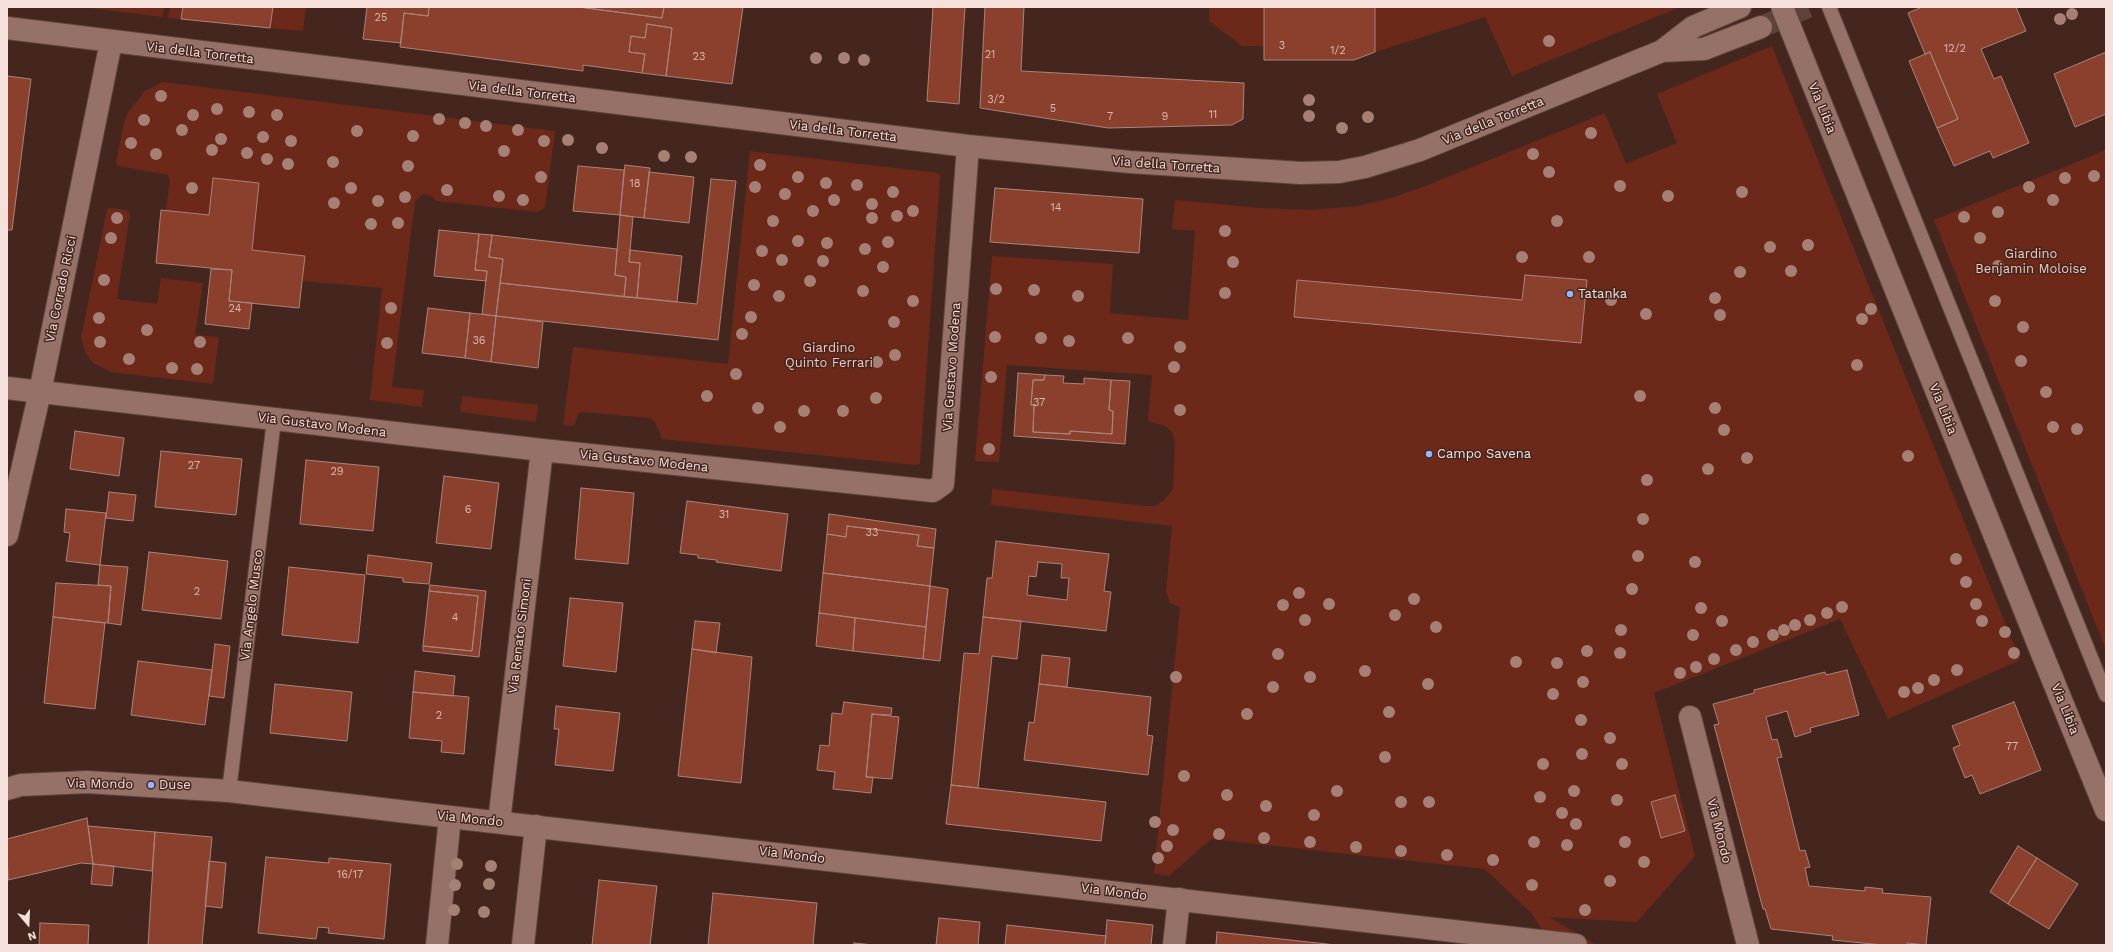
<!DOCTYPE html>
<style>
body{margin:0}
#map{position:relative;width:2113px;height:952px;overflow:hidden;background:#45261f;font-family:"Work Sans",sans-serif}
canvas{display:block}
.frame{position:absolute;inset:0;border:8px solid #f5e0db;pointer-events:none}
.north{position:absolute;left:8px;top:904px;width:40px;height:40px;-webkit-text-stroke:3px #45261f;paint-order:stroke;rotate:161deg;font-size:11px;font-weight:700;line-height:16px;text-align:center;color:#f5e0db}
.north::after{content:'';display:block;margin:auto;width:14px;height:18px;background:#f5e0db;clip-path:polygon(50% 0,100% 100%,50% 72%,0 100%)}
</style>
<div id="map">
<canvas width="2113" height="952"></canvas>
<div class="frame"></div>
<div class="north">N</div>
</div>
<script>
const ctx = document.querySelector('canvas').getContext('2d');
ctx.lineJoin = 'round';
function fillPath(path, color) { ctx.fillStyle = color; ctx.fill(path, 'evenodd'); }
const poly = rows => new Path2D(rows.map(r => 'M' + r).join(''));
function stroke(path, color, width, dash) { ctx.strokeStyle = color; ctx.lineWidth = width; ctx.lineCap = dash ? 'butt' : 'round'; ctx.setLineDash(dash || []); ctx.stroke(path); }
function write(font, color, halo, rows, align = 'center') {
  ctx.font = font + ' "Work Sans",sans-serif'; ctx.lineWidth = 3; ctx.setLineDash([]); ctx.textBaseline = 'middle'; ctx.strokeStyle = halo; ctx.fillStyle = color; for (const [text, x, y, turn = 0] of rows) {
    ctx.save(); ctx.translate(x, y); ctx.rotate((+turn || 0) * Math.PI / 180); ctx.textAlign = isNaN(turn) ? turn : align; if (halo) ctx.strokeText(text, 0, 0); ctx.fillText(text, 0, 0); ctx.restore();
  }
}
const green = poly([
 [83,7,164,7,162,17],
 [170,7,183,7,181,19,168,18],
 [273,7,306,7,303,31,270,28],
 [1209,7,1264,7,1264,46,1242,46,1209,21],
 [1375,7,1680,7,1512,76,1485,17,1375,52],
 [1772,46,2020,660,1888,719,1840,619,1654,693,1695,856,1637,922,1549,917,1596,945,1550,942,1532,914,1485,869,1211,839,1169,876,1154,873,1180,607,1170,603,1166,591,1172,526,991,505,992,489,1145,506,1155,506,1163,501,1173,489,1175,442,1172,432,1165,426,1148,421,1152,375,1007,365,999,462,975,461,992,256,1113,264,1110,313,1188,320,1195,231,1172,229,1175,200,1260,208,1309,210,1359,206,1391,198,1423,187,1605,113,1626,164,1677,143,1657,94],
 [163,82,555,131,545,208,538,212,436,201,432,196,423,194,415,201,392,387,424,390,422,407,370,400,382,288,302,281,305,256,252,250,259,183,213,178,209,215,166,211,170,180,168,175,119,166,116,163,124,122,129,111,145,91],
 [2106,150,2106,650,1934,220],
 [750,151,938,173,940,176,920,464,916,465,662,439,655,422,650,418,582,412,578,414,575,424,571,426,563,425,573,347,728,364],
 [111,208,127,210,130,214,117,299,157,304,161,278,203,283,195,335,219,337,213,384,111,372,93,363,86,354,81,338,107,209],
 [462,396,538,405,536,422,460,412]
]);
const building = poly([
 [183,7,273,7,270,28,181,19,183,7],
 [367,7,429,7,428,16,404,13,401,43,363,39,367,7],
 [429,7,579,7,662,18,664,7,743,7,732,84,666,76,672,28,647,24,645,38,631,36,629,52,645,54,642,73,583,65,583,71,400,47,404,13,428,16,429,7],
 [579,7,664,7,662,18,579,7],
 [933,7,965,7,959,104,927,101,933,7],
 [985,7,1024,7,1021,71,1244,83,1243,119,1232,125,1108,128,980,108,985,7],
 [1264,7,1375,7,1375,52,1354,60,1264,60,1264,7],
 [1922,7,2016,7,2026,31,1981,49,1994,79,2001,76,2029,143,1993,158,1990,151,1954,166,1937,128,1958,119,1930,52,1925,54,1908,13,1922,7],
 [647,24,672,28,666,76,642,73,645,54,629,52,631,36,645,38,647,24],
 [1930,52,1958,119,1937,128,1909,61,1930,52],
 [2106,52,2106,114,2075,127,2054,74,2106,52],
 [7,76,31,79,12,230,7,230,7,76],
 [625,165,650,168,644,218,620,215,625,165],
 [578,166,624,170,620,215,573,211,578,166],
 [649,172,694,177,689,223,644,218,649,172],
 [213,178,259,183,252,250,305,256,299,308,229,301,232,270,156,263,161,210,209,215,213,178],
 [711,179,736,181,718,340,496,316,500,283,697,304,711,179],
 [995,188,1143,199,1139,253,990,242,995,188],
 [620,215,633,217,629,262,640,263,637,298,624,297,626,277,615,275,620,215],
 [439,230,479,234,475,270,487,271,486,281,434,276,439,230],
 [479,234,492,235,489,257,503,259,496,316,482,314,487,271,475,270,479,234],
 [492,235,617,249,615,275,626,277,624,297,500,283,503,259,489,257,492,235],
 [630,250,682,256,677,302,637,298,640,263,629,262,630,250],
 [211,269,232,270,229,301,252,303,249,329,205,324,211,269],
 [1525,275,1587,280,1581,343,1294,317,1297,280,1522,300,1525,275],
 [428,308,470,313,465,358,422,353,428,308],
 [470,313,496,316,491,362,465,358,470,313],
 [496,316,543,322,538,368,491,362,496,316],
 [1018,373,1045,375,1044,380,1033,380,1031,405,1034,405,1033,432,1070,434,1070,431,1112,434,1113,411,1109,410,1111,380,1130,381,1125,444,1014,436,1018,373],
 [1045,375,1064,376,1063,383,1084,384,1084,378,1111,380,1109,410,1113,411,1112,434,1070,431,1070,434,1033,432,1034,405,1031,405,1033,380,1044,380,1045,375],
 [75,431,124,438,119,476,70,469,75,431],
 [161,451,242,459,236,515,155,507,161,451],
 [306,460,379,467,373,531,300,524,306,460],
 [444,476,499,483,491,549,436,543,444,476],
 [581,488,634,493,628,564,575,559,581,488],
 [109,492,136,495,133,521,106,518,109,492],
 [687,501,788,514,781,571,716,562,717,560,698,558,698,555,680,553,687,501],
 [66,509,106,513,100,565,66,561,70,533,64,532,66,509],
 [829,514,936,529,934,548,917,546,919,535,847,526,846,537,827,534,829,514],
 [847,526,919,535,917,546,934,548,930,586,823,573,827,534,846,537,847,526],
 [996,541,1109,554,1104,591,1111,592,1106,631,983,617,987,578,992,578,996,541],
 [1038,562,1062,564,1061,578,1069,578,1067,600,1027,595,1029,576,1036,577,1038,562],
 [149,552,228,561,221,619,142,610,149,552],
 [368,555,432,563,429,584,403,582,403,578,366,574,368,555],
 [100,565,128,567,121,625,108,623,111,586,98,585,100,565],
 [289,567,365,575,358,643,282,635,289,567],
 [823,573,930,586,926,627,819,613,823,573],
 [56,583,111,586,108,623,53,617,56,583],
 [430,585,486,591,479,657,423,651,423,646,472,651,478,596,429,591,430,585],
 [930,586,948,589,940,661,923,659,930,586],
 [429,591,478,596,472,651,423,646,429,591],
 [570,598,623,603,616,672,563,666,570,598],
 [819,613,855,618,853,651,816,646,819,613],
 [53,617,105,623,95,709,44,703,53,617],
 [983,617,1021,621,1017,659,992,656,978,788,951,785,964,653,979,654,983,617],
 [855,618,926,627,923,659,853,651,855,618],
 [695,621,720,623,716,653,692,649,695,621],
 [215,644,230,646,224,698,209,696,215,644],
 [692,649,752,657,741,783,678,776,692,649],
 [1042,655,1070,658,1067,687,1039,684,1042,655],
 [138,661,212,670,205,725,131,715,138,661],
 [1847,670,1859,715,1810,728,1811,732,1795,737,1787,711,1766,717,1772,740,1777,739,1782,757,1777,758,1800,851,1805,850,1810,867,1805,868,1809,886,1865,891,1865,887,1883,889,1882,893,1931,897,1926,945,1907,943,1907,945,1883,945,1832,940,1833,936,1771,929,1765,909,1763,909,1714,725,1719,724,1713,704,1754,693,1754,690,1825,672,1826,675,1847,670],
 [415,671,455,676,453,696,413,692,415,671],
 [275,684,352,692,347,741,270,733,275,684],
 [1039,684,1151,697,1147,735,1153,736,1148,775,1024,760,1029,722,1034,723,1039,684],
 [413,692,469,697,464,754,441,752,442,741,409,738,413,692],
 [844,702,892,708,891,715,872,714,866,777,873,777,871,793,833,789,835,772,817,770,820,745,829,746,832,713,842,714,844,702],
 [2014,702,2041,770,1980,794,1972,775,1965,778,1953,748,1960,745,1952,726,2014,702],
 [556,706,620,713,613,771,555,765,559,729,554,729,556,706],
 [872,714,899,717,892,779,866,777,872,714],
 [951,785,1106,802,1101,841,946,824,951,785],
 [1675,795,1685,831,1661,838,1651,802,1675,795],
 [87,818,93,864,81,863,8,880,7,839,87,818],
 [88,826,155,832,152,871,93,864,88,826],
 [155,832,212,837,202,945,148,945,155,832],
 [2018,846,2037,858,2008,904,1990,892,2018,846],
 [266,857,329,863,329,858,391,864,384,939,328,933,329,928,318,927,316,939,258,933,266,857],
 [2037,858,2078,884,2049,929,2008,904,2037,858],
 [209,861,226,863,222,908,205,906,209,861],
 [93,864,114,866,112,886,91,884,93,864],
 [599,880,657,886,650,945,592,945,599,880],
 [713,893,817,903,813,945,708,945,713,893],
 [939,918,980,922,978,945,936,945,939,918],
 [1107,920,1153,925,1151,945,1105,945,1107,920],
 [40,923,89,925,88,945,39,945,40,923],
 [1007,925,1106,936,1105,945,1005,945,1007,925],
 [1217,932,1336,945,1216,945,1217,932],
 [854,943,874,945,854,945,854,943]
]);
const minorTunnel = poly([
 [1761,27,1808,7]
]);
const service = poly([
 [1829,7,2106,695],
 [229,791,274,420]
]);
const minor = poly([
 [7,28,968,146,1130,162,1301,173,1339,172,1365,167,1420,150,1662,51,1693,27,1740,7],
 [1662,51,1704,49,1761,27],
 [7,388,542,450,933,491,943,484,968,146],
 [7,535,40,392,111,42],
 [1690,717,1748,945],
 [499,822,542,450],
 [437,945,450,817],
 [523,945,536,826],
 [1174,945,1179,899]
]);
const tertiary = poly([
 [2041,651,2106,810],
 [7,789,21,785,87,782,229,791,450,817,1576,945]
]);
const tertiaryBridge = poly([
 [1782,7,2041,651]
]);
const trees = [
 [2072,14],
 [2060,19],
 [1549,41],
 [816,58],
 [844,58],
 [864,60],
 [161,96],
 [1309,100],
 [217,109],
 [249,112],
 [193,115],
 [277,115],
 [1309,116],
 [1368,117],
 [439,119],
 [144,120],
 [465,123],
 [486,126],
 [1342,128],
 [182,130],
 [518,130],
 [357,131],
 [1591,133],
 [413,136],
 [263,137],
 [221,139],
 [568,140],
 [291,141],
 [544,141],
 [131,143],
 [602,148],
 [212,150],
 [504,151],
 [247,153],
 [156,154],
 [1533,154],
 [664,156],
 [691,157],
 [267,159],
 [333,162],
 [288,164],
 [760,165],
 [408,166],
 [1549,172],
 [2094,176],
 [541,177],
 [798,177],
 [2065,178],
 [826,183],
 [857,185],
 [1620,186],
 [755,187],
 [2029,187],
 [192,188],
 [351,188],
 [447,190],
 [893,192],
 [1742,192],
 [785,194],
 [499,196],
 [1668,196],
 [405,197],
 [523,200],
 [834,200],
 [2053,200],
 [378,201],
 [334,203],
 [872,204],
 [813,211],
 [913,211],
 [1998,212],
 [897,216],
 [1964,217],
 [117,218],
 [872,218],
 [773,221],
 [1557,221],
 [398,223],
 [371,224],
 [1225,231],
 [111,238],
 [1980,238],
 [798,241],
 [888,242],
 [827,243],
 [1808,245],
 [1770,247],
 [865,249],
 [762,251],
 [1522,257],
 [1589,257],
 [782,260],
 [823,261],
 [1233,262],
 [1998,266],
 [883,267],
 [1791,271],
 [1740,272],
 [104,280],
 [810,281],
 [754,285],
 [996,289],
 [1034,290],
 [863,291],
 [1225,293],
 [779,296],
 [1078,296],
 [1715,298],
 [1611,300],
 [913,301],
 [1995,301],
 [391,308],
 [1871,309],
 [1646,314],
 [1720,315],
 [751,317],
 [99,318],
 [1862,319],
 [894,322],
 [2023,327],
 [147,330],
 [742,334],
 [995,337],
 [1041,338],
 [1128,338],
 [1069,341],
 [100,342],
 [200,342],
 [387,343],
 [1180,347],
 [895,355],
 [129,359],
 [2021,361],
 [877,362],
 [1857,365],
 [1174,367],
 [172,368],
 [197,369],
 [736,374],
 [991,377],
 [2046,392],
 [707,396],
 [1640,396],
 [876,398],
 [758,408],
 [1715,408],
 [1180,410],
 [804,411],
 [843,411],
 [780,427],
 [2053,427],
 [2077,429],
 [1724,430],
 [989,449],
 [1908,456],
 [1747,458],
 [1708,469],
 [1647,480],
 [1643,519],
 [1638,556],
 [1956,559],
 [1695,562],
 [1966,582],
 [1632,589],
 [1299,593],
 [1414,599],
 [1329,604],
 [1976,604],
 [1283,605],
 [1842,607],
 [1701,608],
 [1827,613],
 [1395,615],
 [1305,620],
 [1810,620],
 [1722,621],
 [1982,621],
 [1795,625],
 [1436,627],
 [1621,630],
 [1784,630],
 [2005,632],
 [1693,635],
 [1773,635],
 [1753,642],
 [1736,650],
 [1587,651],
 [1620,653],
 [2014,653],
 [1278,654],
 [1714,659],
 [1516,662],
 [1557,663],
 [1696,667],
 [1957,670],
 [1365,671],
 [1680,673],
 [1176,677],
 [1310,677],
 [1934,680],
 [1583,682],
 [1428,684],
 [1273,687],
 [1918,688],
 [1904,692],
 [1553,694],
 [1389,712],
 [1247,714],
 [1581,720],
 [1610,738],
 [1582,754],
 [1385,757],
 [1543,764],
 [1622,764],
 [1184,776],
 [1337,791],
 [1574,791],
 [1227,795],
 [1540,797],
 [1617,800],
 [1401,802],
 [1429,802],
 [1266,806],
 [1562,813],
 [1314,815],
 [1155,822],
 [1576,824],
 [1173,830],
 [1219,834],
 [1264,838],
 [1310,842],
 [1534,842],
 [1625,842],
 [1567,845],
 [1167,846],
 [1356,847],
 [1401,851],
 [1447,855],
 [1158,858],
 [1493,860],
 [1644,862],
 [457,864],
 [491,866],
 [1610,881],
 [489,884],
 [455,885],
 [1532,885],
 [454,910],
 [1585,910],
 [484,912]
];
const markers = [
 [1570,294,4,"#92b7fd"],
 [1429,454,4,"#92b7fd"],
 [151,785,4,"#92b7fd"]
];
const numberNames = [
 ["25",381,18],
 ["3",1282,46],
 ["12/2",1955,49],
 ["1/2",1338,51],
 ["21",990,55],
 ["23",699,57],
 ["3/2",996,100],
 ["5",1053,109],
 ["11",1213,115],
 ["7",1110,117],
 ["9",1165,117],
 ["18",635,184],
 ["14",1056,208],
 ["24",235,309],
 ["36",479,341],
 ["37",1039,403],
 ["27",194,466],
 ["29",337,472],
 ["6",468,510],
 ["31",724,515],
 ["33",872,533],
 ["2",197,592],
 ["4",455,618],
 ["2",439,716],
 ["77",2012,747],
 ["16/17",350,875]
];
const streetNames = [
 ["Via della Torretta",200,53,7],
 ["Via della Torretta",522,92,7],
 ["Via Libia",1822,108,68],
 ["Via della Torretta",1493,121,-22],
 ["Via della Torretta",843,131,7],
 ["Via della Torretta",1166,165,4],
 ["Via Corrado Ricci",61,289,-78],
 ["Via Gustavo Modena",952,367,-86],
 ["Via Libia",1943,409,68],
 ["Via Gustavo Modena",322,425,7],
 ["Via Gustavo Modena",644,461,6],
 ["Via Angelo Musco",252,605,-83],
 ["Via Renato Simoni",520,636,-83],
 ["Via Libia",2065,709,68],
 ["Via Mondo",100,784,1],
 ["Via Mondo",470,819,6],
 ["Via Mondo",1719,831,76],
 ["Via Mondo",792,855,7],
 ["Via Mondo",1114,892,7]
];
const parkNames = [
 ["Giardino",2031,254],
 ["Benjamin Moloise",2031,269],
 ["Giardino",829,348],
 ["Quinto Ferrari",829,363]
];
const poiNames = [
 ["Tatanka",1578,294],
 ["Campo Savena",1437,454],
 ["Duse",159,785]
];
fillPath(green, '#6c291a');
fillPath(building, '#8b402e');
stroke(building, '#a9847a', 1);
stroke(minorTunnel, '#5f423b', 22, [22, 11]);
stroke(service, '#5f453f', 16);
stroke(minor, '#5f453f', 24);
stroke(tertiary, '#5f453f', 24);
stroke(service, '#957168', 14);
stroke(minor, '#957168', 22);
stroke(tertiary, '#957168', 22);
stroke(tertiaryBridge, '#5f453f', 24, []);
stroke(tertiaryBridge, '#957168', 22);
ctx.fillStyle = '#a67f75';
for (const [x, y] of trees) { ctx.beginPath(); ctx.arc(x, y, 6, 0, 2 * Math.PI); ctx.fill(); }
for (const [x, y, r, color] of markers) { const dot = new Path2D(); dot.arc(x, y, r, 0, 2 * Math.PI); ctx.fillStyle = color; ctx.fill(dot); stroke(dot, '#45261f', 1.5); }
write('11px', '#dab8b0', null, numberNames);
write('13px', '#f5e0db', '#45261f', streetNames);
write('13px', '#f5c7bc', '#45261f', parkNames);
write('13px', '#f5e0db', '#45261f', poiNames, 'left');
</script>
